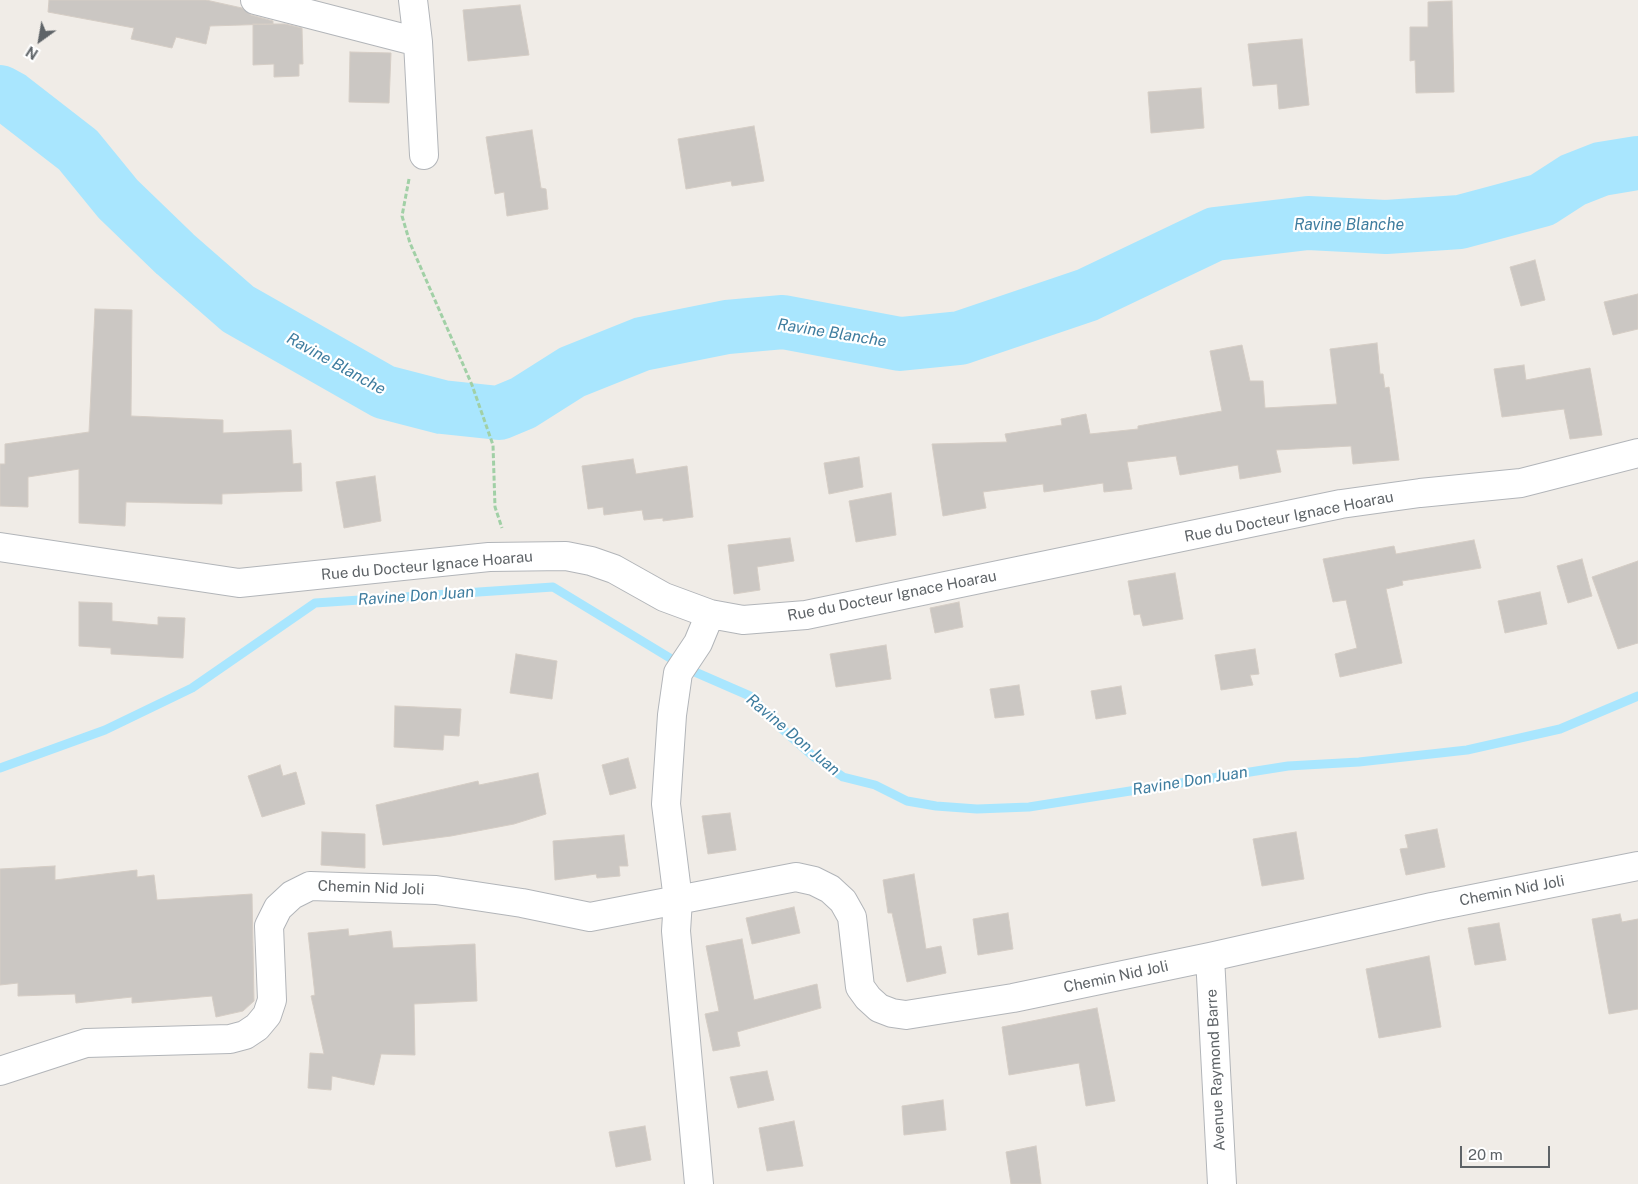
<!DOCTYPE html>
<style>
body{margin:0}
#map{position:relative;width:1638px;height:1184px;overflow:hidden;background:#f0ece7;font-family:"Public Sans",sans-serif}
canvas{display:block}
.north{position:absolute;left:15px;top:15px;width:50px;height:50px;-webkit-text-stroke:4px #fff;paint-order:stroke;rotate:212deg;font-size:14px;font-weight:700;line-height:20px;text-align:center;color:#5e6367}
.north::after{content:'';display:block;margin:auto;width:18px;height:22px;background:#5e6367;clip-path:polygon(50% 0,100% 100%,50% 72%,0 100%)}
.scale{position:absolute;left:1460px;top:1146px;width:90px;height:22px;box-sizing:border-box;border:2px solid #5e6367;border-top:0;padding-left:6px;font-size:15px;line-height:18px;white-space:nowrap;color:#5e6367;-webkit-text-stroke:4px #fff;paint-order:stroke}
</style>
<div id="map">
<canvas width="1638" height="1184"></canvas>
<div class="north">N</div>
<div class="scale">20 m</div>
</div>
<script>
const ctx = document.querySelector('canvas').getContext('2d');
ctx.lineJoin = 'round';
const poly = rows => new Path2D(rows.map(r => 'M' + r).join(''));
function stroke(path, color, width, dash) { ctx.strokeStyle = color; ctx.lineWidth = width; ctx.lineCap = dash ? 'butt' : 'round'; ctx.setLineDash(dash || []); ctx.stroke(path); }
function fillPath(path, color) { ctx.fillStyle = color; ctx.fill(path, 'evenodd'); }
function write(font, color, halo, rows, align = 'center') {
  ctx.font = font + ' "Public Sans",sans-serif'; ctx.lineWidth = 4.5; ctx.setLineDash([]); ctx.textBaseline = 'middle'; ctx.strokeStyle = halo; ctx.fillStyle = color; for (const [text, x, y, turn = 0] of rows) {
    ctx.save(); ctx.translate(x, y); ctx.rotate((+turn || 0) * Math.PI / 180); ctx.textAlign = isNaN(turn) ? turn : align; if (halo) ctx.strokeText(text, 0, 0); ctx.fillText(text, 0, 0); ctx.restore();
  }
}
const stream = poly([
 [0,768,105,730,192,688,315,603,553,587,688,669,750,696,780,727,813,756,843,777,875,785,907,801,936,806,977,809,1029,807,1288,766,1359,762,1467,750,1560,729,1638,696]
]);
const river = poly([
 [0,92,11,98,78,150,118,199,175,254,238,309,384,392,442,407,499,413,523,403,572,372,642,344,727,327,783,322,900,344,960,338,1087,295,1215,234,1308,223,1386,227,1460,222,1542,200,1573,180,1601,169,1638,163]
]);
const building = poly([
 [49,0,206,0,242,8,251,15,273,21,273,24,210,26,206,44,176,37,172,48,131,39,134,28,48,12,49,0],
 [1452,1,1454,92,1416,93,1415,60,1410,61,1410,27,1428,27,1428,2,1452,1],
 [520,5,529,55,468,61,463,10,520,5],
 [253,24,285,24,302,28,303,64,299,64,299,76,274,77,274,64,253,65,253,24],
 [1302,39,1309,105,1279,109,1277,84,1253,86,1248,44,1302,39],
 [350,52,391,53,389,103,349,102,350,52],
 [1201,88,1204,128,1151,133,1148,92,1201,88],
 [754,126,764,181,732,186,731,181,686,189,678,139,754,126],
 [532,130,541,188,546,189,548,209,507,216,504,192,495,194,486,137,532,130],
 [1535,260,1545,300,1521,306,1510,267,1535,260],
 [1638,294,1638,329,1613,335,1604,302,1638,294],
 [95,309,132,310,131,416,223,420,223,433,291,430,293,464,301,463,302,491,222,494,222,504,126,502,125,526,79,523,79,469,28,477,28,507,0,506,0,464,5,464,5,444,89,432,95,309],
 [1377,343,1380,374,1383,374,1385,388,1389,387,1399,460,1353,464,1351,446,1276,450,1281,472,1240,479,1238,465,1180,475,1176,456,1127,462,1132,489,1104,492,1103,483,1044,492,1043,484,983,492,986,508,943,516,932,444,1007,442,1005,434,1062,425,1061,419,1086,414,1090,434,1138,429,1138,426,1222,411,1210,351,1242,345,1250,381,1263,381,1265,408,1337,404,1330,349,1377,343],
 [1524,365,1526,380,1590,368,1602,435,1570,439,1564,409,1502,417,1494,369,1524,365],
 [859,457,863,487,829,494,824,463,859,457],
 [633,459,636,474,687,466,693,517,663,521,663,518,644,520,642,510,604,515,603,507,588,509,582,466,633,459],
 [375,476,381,521,344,528,336,482,375,476],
 [891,493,896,535,856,542,849,501,891,493],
 [790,538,794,561,757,567,760,590,734,594,728,545,790,538],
 [1474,540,1481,568,1402,581,1403,585,1386,589,1402,663,1340,677,1335,654,1357,648,1346,600,1333,602,1323,559,1394,546,1396,554,1474,540],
 [1582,559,1592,596,1568,603,1557,566,1582,559],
 [1638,561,1638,643,1618,649,1592,577,1638,561],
 [1175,573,1183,619,1143,626,1140,614,1134,615,1128,581,1175,573],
 [1540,592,1547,624,1505,633,1498,601,1540,592],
 [79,602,112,603,112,621,158,625,158,617,185,618,183,658,111,654,111,648,79,646,79,602],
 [959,602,963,627,935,633,930,608,959,602],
 [886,645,891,679,836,687,830,654,886,645],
 [1255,649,1259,674,1250,675,1253,685,1221,690,1215,655,1255,649],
 [516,654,557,661,552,699,510,693,516,654],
 [1019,685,1024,715,995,718,990,689,1019,685],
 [1121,686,1126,714,1096,719,1091,691,1121,686],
 [395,706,461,709,459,736,444,735,443,750,394,747,395,706],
 [628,758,636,788,610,795,602,765,628,758],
 [280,765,283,776,296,772,305,804,262,817,248,776,280,765],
 [538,773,546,814,514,824,451,836,383,845,376,805,478,781,479,785,538,773],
 [730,813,736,850,708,854,702,816,730,813],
 [1437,829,1445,867,1406,875,1400,849,1408,848,1405,835,1437,829],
 [322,832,365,834,365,868,321,865,322,832],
 [1296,832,1304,879,1262,886,1253,839,1296,832],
 [624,835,628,866,619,866,620,876,597,878,596,874,555,880,553,841,624,835],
 [55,866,55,880,137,870,137,877,154,875,157,900,252,894,254,1001,243,1011,216,1017,212,996,132,1003,132,997,76,1003,75,994,18,996,18,983,0,985,0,869,55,866],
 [914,874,926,949,941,946,946,973,907,982,892,913,888,913,883,880,914,874],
 [794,907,800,933,752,944,746,918,794,907],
 [1008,913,1013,949,978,955,973,919,1008,913],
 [1620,914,1622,922,1638,919,1638,1009,1609,1014,1592,919,1620,914],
 [1499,923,1506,960,1475,965,1468,928,1499,923],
 [348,929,349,936,391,931,393,948,475,944,477,1001,414,1004,415,1055,381,1054,374,1085,332,1076,331,1090,308,1088,310,1053,324,1054,311,996,315,995,308,933,348,929],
 [742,939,754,1000,817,984,821,1008,737,1032,740,1046,713,1051,705,1014,719,1011,706,946,742,939],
 [1429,956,1441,1027,1379,1038,1366,969,1429,956],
 [1097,1008,1115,1101,1086,1106,1079,1063,1009,1075,1002,1027,1097,1008],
 [767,1071,774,1100,738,1108,730,1077,767,1071],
 [943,1100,946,1130,904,1135,902,1106,943,1100],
 [794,1121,803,1166,767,1171,759,1128,794,1121],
 [645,1126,651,1160,616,1167,609,1132,645,1126],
 [1036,1146,1041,1184,1011,1184,1006,1152,1036,1146]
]);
const path = poly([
 [409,179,402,216,410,243,472,385,493,445,495,507,502,528]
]);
const minor = poly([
 [255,0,418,42],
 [413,0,418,42,424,155],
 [0,547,239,583,489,557,566,556,591,561,614,569,664,597,710,614,743,620,806,615,1341,504,1420,493,1521,483,1638,453],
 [1210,957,1222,1184],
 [0,1071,86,1043,230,1039,245,1035,257,1027,267,1015,272,1000,269,926,278,908,292,895,310,886,436,890,522,903,590,917,796,877,814,881,830,889,843,901,852,917,860,987,868,998,879,1008,892,1013,906,1015,1013,998,1210,957,1432,907,1638,866],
 [699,1184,676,931,678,900,666,804,672,715,678,673,698,643,710,614]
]);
const streetNames = [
 ["Rue du Docteur Ignace Hoarau",1289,517,-11],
 ["Rue du Docteur Ignace Hoarau",427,566,-5],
 ["Rue du Docteur Ignace Hoarau",892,596,-11],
 ["Chemin Nid Joli",371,888,2],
 ["Chemin Nid Joli",1512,891,-11],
 ["Chemin Nid Joli",1116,977,-12],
 ["Avenue Raymond Barre",1216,1070,-93]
];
const waterNames = [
 ["Ravine Blanche",1349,225],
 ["Ravine Blanche",832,333,9],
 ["Ravine Blanche",336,364,29],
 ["Ravine Don Juan",416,596,-4],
 ["Ravine Don Juan",793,735,40],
 ["Ravine Don Juan",1190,781,-9]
];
stroke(stream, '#a9e6fe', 9);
stroke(river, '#a9e6fe', 54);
fillPath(building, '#cbc7c3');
stroke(building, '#d5cdc5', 1);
stroke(minor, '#b2b5b9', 30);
stroke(path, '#a1d0a6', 3, [5, 2.5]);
stroke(minor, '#fff', 28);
write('15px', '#5e6367', '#fff', streetNames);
write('italic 16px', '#3f7d9f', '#fff', waterNames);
</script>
